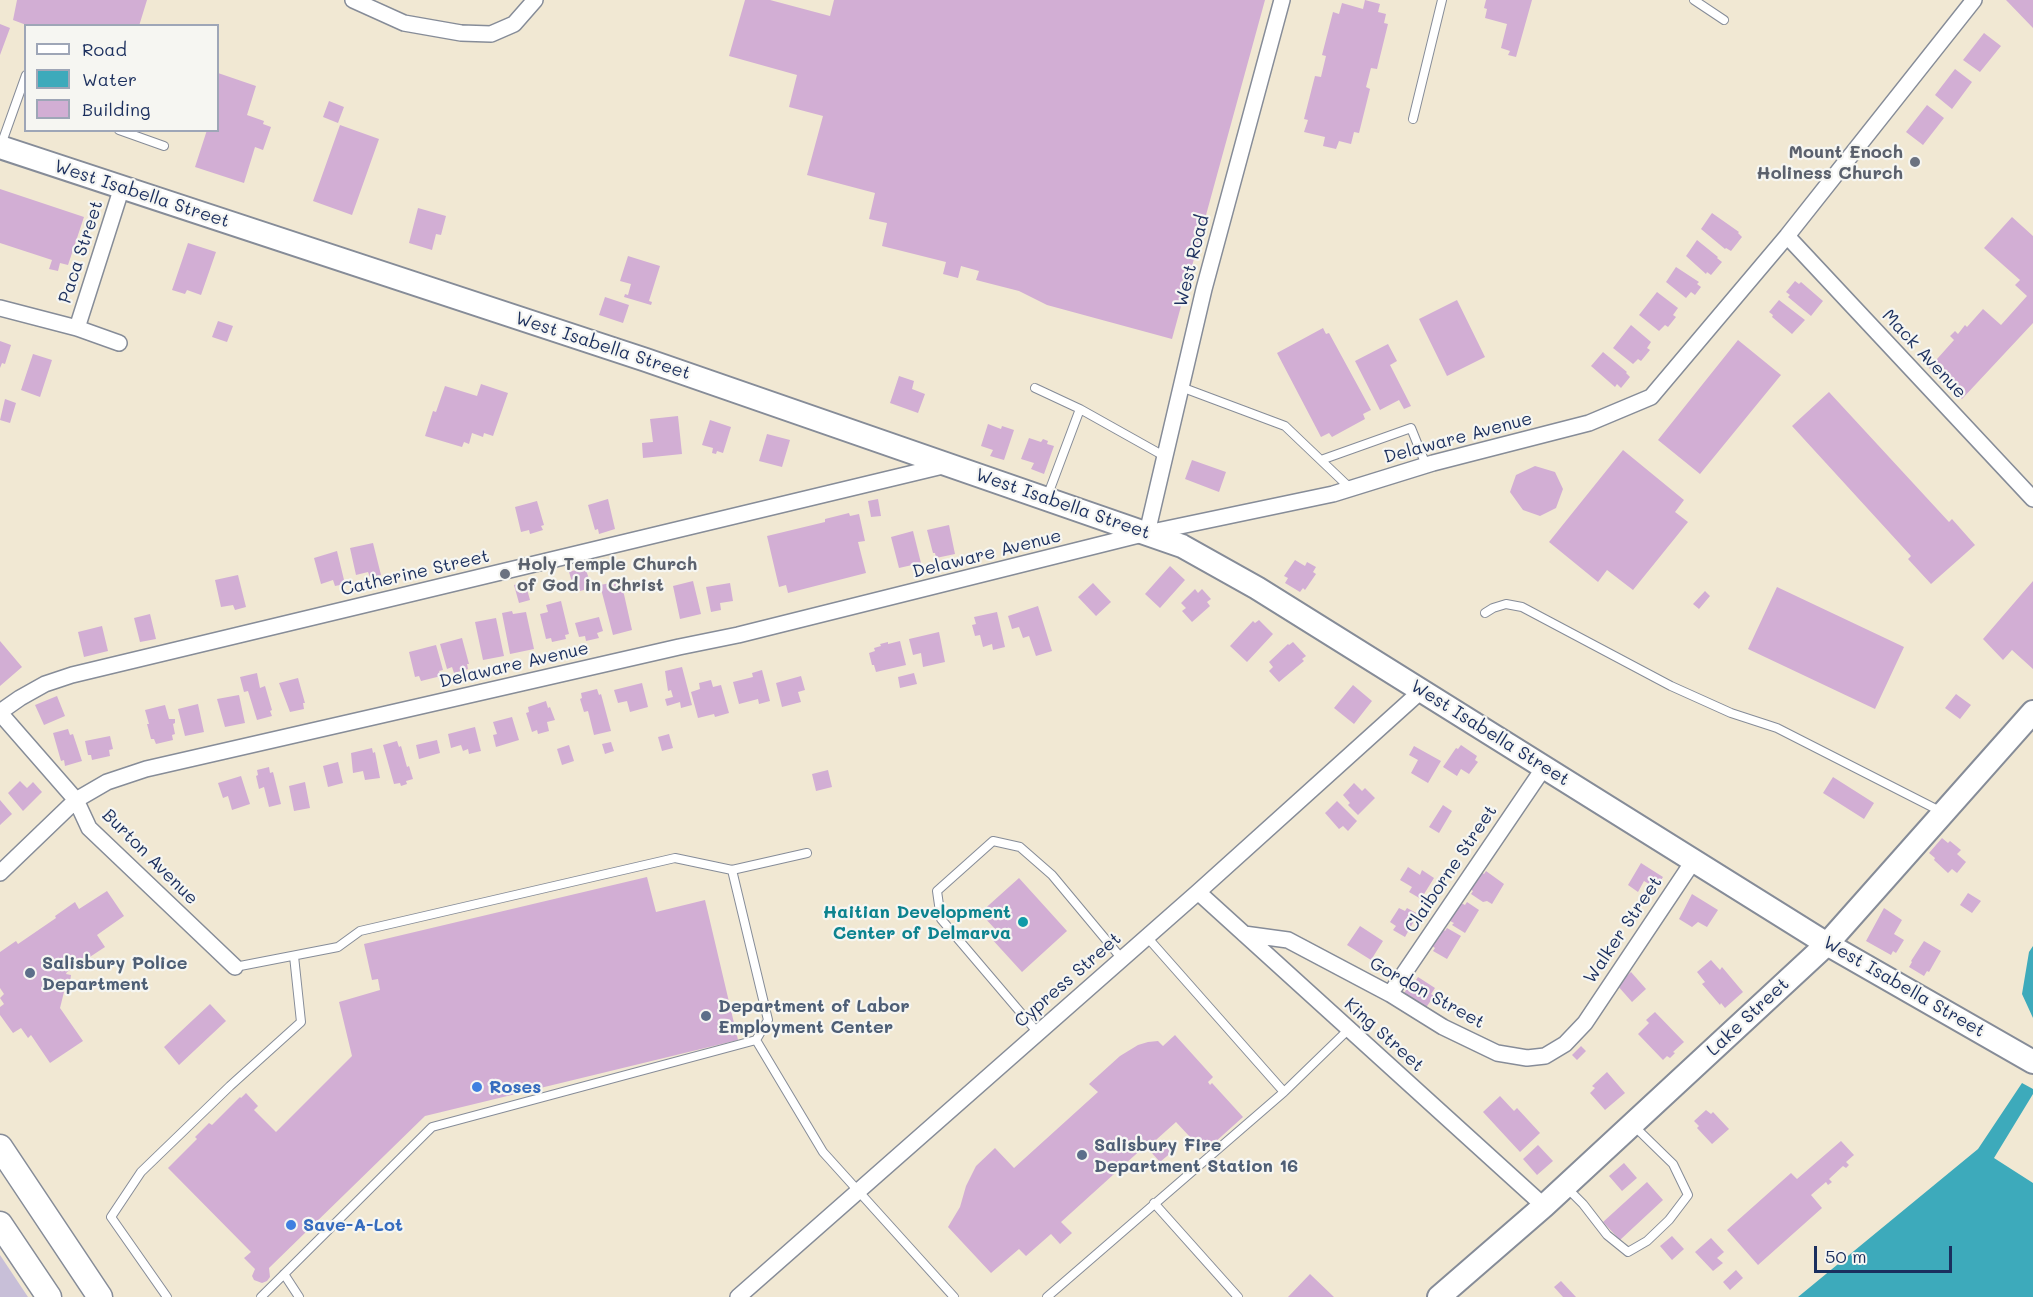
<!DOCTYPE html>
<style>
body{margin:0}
#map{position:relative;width:2033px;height:1297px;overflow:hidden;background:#f1e8d3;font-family:Mali,sans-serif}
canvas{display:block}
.legend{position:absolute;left:24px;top:24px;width:195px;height:108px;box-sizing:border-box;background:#f6f6f2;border:2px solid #9ea6b7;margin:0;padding:8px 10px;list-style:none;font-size:18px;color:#1b2f5e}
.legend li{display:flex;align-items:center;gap:12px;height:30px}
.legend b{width:30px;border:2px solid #9ea6b7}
.scale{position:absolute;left:1814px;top:1246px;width:138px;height:27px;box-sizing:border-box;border:3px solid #1b2f5e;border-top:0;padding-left:8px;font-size:18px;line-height:21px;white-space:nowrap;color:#1b2f5e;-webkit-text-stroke:4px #f6f6f2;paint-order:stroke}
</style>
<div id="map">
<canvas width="2033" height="1297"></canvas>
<ul class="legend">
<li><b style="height:8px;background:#fff"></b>Road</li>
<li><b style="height:16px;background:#3daabb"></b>Water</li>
<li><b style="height:16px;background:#d2aed4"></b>Building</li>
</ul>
<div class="scale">50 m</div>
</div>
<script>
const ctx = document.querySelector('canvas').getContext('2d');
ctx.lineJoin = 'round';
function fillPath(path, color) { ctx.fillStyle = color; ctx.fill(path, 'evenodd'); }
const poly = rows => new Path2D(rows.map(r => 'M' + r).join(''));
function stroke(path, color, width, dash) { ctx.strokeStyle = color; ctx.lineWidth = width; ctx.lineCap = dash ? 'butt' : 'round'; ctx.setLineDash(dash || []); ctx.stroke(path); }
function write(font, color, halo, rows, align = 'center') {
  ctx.font = font + ' Mali,sans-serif'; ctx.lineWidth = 4.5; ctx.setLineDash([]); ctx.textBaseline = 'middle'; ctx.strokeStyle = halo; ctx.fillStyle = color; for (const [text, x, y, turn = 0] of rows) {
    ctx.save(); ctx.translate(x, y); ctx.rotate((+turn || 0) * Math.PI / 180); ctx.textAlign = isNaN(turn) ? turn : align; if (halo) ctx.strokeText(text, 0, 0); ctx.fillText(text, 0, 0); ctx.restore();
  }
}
const industrial = poly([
 [0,1255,28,1297,0,1297]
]);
const water = poly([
 [2033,946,2033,1018,2022,994,2029,952],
 [2022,1083,2033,1089,2033,1094,1994,1158,2033,1183,2033,1297,1798,1297,1978,1149]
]);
const building = poly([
 [17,0,147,0,139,26,29,26,13,20],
 [745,0,770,0,830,16,834,0,1265,0,1172,339,1047,305,1019,291,976,280,979,271,961,266,958,278,943,274,946,262,882,246,887,223,869,219,875,193,807,175,823,116,789,107,797,75,729,56],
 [1365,0,1380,4,1378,12,1386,14,1384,23,1388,24,1377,69,1371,68,1366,87,1370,89,1359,133,1354,132,1351,144,1339,141,1336,149,1323,146,1325,137,1304,132,1308,120,1304,119,1315,76,1321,77,1326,56,1322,55,1333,12,1339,14,1342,3,1363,9],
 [1486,0,1532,0,1516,57,1508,55,1510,51,1501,48,1507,24,1485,18,1487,9,1484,8],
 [2006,0,2033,0,2033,28],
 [0,24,10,28,0,55],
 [1984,33,2001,46,1980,72,1963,60],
 [1955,69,1972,82,1952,109,1935,95],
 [218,73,256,86,247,115,264,121,263,124,271,127,263,150,255,147,244,183,195,167,207,130,218,130],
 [329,101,344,107,338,123,323,117],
 [1927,105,1944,118,1923,145,1906,132],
 [340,125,379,139,352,215,313,201],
 [0,189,84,217,68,265,60,263,58,271,49,269,52,260,0,243],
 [418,208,446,216,441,235,436,234,432,250,409,243],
 [1712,213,1739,232,1738,233,1742,237,1731,251,1726,248,1725,249,1701,229],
 [2012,217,2033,236,2033,323,1962,399,1929,368,1954,340,1950,336,1955,331,1958,334,1965,325,1967,327,1983,309,2001,325,2027,296,2015,285,2020,280,1984,248],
 [1697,240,1718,257,1717,258,1722,262,1711,275,1707,272,1706,274,1686,256],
 [188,243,216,252,201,295,187,290,185,294,172,290],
 [628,256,660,266,649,301,652,302,651,305,624,297,625,294,628,295,631,284,620,281],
 [1676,267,1699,282,1697,284,1701,287,1695,295,1691,292,1686,298,1666,282],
 [1795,281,1799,284,1801,282,1823,301,1811,316,1788,297,1790,295,1786,292],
 [1657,292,1678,308,1673,315,1676,317,1668,327,1665,325,1659,331,1639,315],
 [605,297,629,305,623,323,599,315],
 [1457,300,1485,357,1447,376,1419,319],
 [1779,300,1805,320,1792,334,1772,317,1773,315,1769,312],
 [218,321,233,326,227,342,212,337],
 [1631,325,1651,342,1647,348,1650,350,1641,361,1638,359,1633,364,1613,348],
 [1323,328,1326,334,1329,333,1371,410,1363,414,1365,419,1332,437,1329,433,1321,437,1277,353],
 [1738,340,1781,375,1700,474,1658,440],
 [0,341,11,345,5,364,2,363,0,368],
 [1388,344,1397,361,1390,365,1411,406,1404,409,1399,400,1380,410,1355,361],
 [1603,352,1627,372,1626,373,1630,377,1621,388,1617,384,1615,387,1591,366],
 [33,354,52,360,40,397,21,390],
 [899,376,914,381,912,389,925,394,918,413,890,403],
 [481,384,508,393,493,436,484,433,483,437,472,433,469,444,464,442,462,447,425,436,433,411,436,412,445,386,477,396],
 [1829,392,1949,522,1952,519,1975,545,1931,584,1908,559,1911,556,1792,426],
 [5,399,16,403,10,423,0,420],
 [678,416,682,454,643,458,642,443,653,442,650,419],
 [710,420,731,427,723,453,717,451,716,454,712,453,713,448,702,445],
 [988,424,1001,429,1002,426,1014,430,1004,460,990,456,993,450,981,446],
 [767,434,790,440,782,467,759,461],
 [1029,438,1041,442,1043,439,1048,441,1047,444,1054,446,1044,474,1031,469,1034,463,1021,459],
 [1623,450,1684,500,1675,512,1688,522,1633,590,1607,570,1598,582,1549,542],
 [1192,460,1226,472,1219,492,1185,479],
 [1535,466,1555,472,1563,489,1556,508,1540,516,1523,510,1510,492,1516,475],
 [608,499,615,529,599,534,598,529,595,530,588,505],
 [878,499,881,516,871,517,868,501],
 [537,501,544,525,541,526,543,530,530,534,529,530,521,532,515,507],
 [849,513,850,516,859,514,865,541,858,542,866,573,788,593,786,585,779,587,767,536,825,522,825,519],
 [949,525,955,554,936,558,935,553,933,553,927,530],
 [913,531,921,563,899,568,891,537],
 [373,543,381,575,370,577,368,572,356,575,350,548],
 [337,551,345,584,335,586,333,580,321,584,314,558],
 [1295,560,1305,566,1307,562,1316,567,1313,572,1316,574,1305,590,1303,588,1300,592,1285,583,1288,578,1284,576],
 [1170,566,1185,580,1160,608,1145,594],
 [585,567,592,588,580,591,577,580,572,582,569,572],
 [238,575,246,607,235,610,233,605,221,607,215,580],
 [621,581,632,630,613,635,600,585],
 [693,581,701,614,680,619,673,586],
 [2033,581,2033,669,2012,650,2003,660,1983,639],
 [525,582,530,600,519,603,514,585],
 [730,583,733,601,720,603,721,610,711,612,706,587],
 [1093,583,1111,602,1096,616,1078,597],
 [1777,587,1904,647,1875,709,1748,649],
 [1195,589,1198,593,1202,589,1211,599,1207,602,1210,606,1192,622,1182,611,1186,608,1181,603],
 [1705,591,1710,596,1699,609,1693,604],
 [561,601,569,634,565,635,566,639,552,642,551,638,546,639,540,614,548,612,546,605],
 [1038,606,1052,651,1036,656,1029,636,1023,638,1019,627,1012,629,1008,616],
 [512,611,513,614,526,612,534,649,510,654,502,613],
 [997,612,1005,647,993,650,992,644,983,647,980,635,975,636,972,625,976,624,974,617],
 [150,614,156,639,140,642,134,618],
 [599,617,603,631,597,633,599,638,586,641,585,636,579,637,575,623],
 [496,618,504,656,483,660,475,622],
 [1259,620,1273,634,1247,662,1230,646,1253,621,1255,623],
 [102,626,108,651,84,657,78,632],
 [939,632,945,662,923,667,921,653,913,655,909,639],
 [462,638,469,664,467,664,468,669,454,673,452,667,447,669,440,644],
 [0,641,22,667,0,686],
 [900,641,906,665,876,672,874,665,872,665,869,653,875,651,874,648,881,646,880,644,888,642,888,644],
 [1293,642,1306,656,1302,659,1304,661,1279,682,1269,671,1273,667,1269,662,1288,644,1289,645],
 [436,645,443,670,439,671,441,676,421,681,419,676,415,677,409,652],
 [682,667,692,705,681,708,680,702,667,706,665,699,673,697,671,690,668,691,665,671],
 [762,670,770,701,759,704,758,699,739,704,733,682,753,677,752,673],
 [257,673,260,688,265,686,272,710,270,711,272,716,257,720,248,691,244,692,240,677],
 [914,673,917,684,900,688,898,677],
 [801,676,805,690,798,692,801,702,782,707,776,683],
 [298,678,305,703,303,703,304,709,290,712,279,683],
 [711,680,713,687,721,685,729,713,715,717,714,714,698,718,691,692,700,689,699,683],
 [642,683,648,707,630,712,627,701,618,703,614,690],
 [1353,685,1372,701,1354,724,1334,708],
 [597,689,599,695,601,694,611,731,594,735,588,711,584,712,580,699,582,698,581,693],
 [1956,694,1971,705,1960,719,1945,708],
 [239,695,245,723,225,727,217,699],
 [57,696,65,716,44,725,35,705],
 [546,701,548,708,550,707,555,720,547,722,549,731,538,734,537,730,532,732,526,713,529,712,528,707],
 [198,704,204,732,185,736,178,709],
 [165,705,169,719,175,719,175,723,173,724,175,734,172,735,173,740,156,744,154,739,151,739,147,724,149,724,145,710],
 [512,717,519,740,496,747,493,735,497,734,493,722],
 [475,727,481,751,469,754,468,749,463,751,461,745,451,748,448,734],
 [68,729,70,735,73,734,82,761,65,766,64,760,61,761,53,733],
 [669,734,673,748,662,751,658,737],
 [110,736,113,749,109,750,110,756,92,760,91,755,88,755,85,741],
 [437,740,440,753,419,759,416,745],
 [397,741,399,747,401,746,407,767,409,766,413,779,406,781,407,784,401,786,400,783,394,784,383,745],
 [611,742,614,751,605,754,602,744],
 [569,745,574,761,562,765,557,749],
 [1461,745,1477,756,1475,760,1478,762,1469,774,1461,769,1457,776,1443,767,1456,748,1458,749],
 [1414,746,1441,761,1428,783,1411,773,1418,760,1409,755],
 [372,748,373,753,375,752,380,778,365,780,363,771,353,773,351,753],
 [338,762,343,783,328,787,323,766],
 [269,767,270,773,273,772,281,804,269,807,264,787,259,789,256,776,258,775,257,770],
 [828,770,832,787,816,791,812,774],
 [241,776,250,804,232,810,228,796,223,798,218,783],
 [1833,777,1874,803,1864,819,1823,793],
 [20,781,27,788,33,782,42,792,23,811,8,793],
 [305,782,310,808,294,811,289,786],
 [1354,783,1362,791,1365,788,1375,798,1358,815,1348,805,1350,803,1343,795],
 [0,800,12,814,0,825],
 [1337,801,1357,821,1348,831,1343,826,1339,829,1325,813],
 [1443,805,1452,811,1439,833,1429,827],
 [1942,838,1948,843,1950,841,1961,850,1957,854,1966,862,1957,873,1952,869,1948,873,1934,860,1935,858,1929,853],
 [1641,863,1663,877,1656,888,1644,881,1638,892,1628,885],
 [1408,867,1420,875,1422,870,1434,878,1421,899,1409,892,1412,887,1400,880],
 [1486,871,1504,884,1492,904,1487,901,1483,902,1471,894,1473,891,1470,889,1481,872,1484,874],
 [647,877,656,912,705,900,738,1040,425,1116,269,1268,270,1277,267,1281,262,1283,254,1280,252,1276,255,1269,244,1258,251,1252,168,1168,197,1139,195,1137,209,1123,212,1125,240,1097,241,1098,246,1093,258,1106,254,1110,276,1132,352,1056,339,1002,380,990,378,979,372,980,364,944],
 [1019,878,1067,931,1022,972,990,937,997,931,980,913],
 [107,891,124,916,97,935,105,947,67,972,66,974,71,975,69,989,65,988,60,1008,83,1041,50,1063,31,1035,28,1038,21,1028,13,1033,0,1015,0,1007,4,1004,0,998,4,994,0,988,0,952,16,941,18,944,56,918,55,916,75,902,79,909],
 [1968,893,1981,901,1972,913,1960,905],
 [1692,894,1718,910,1707,927,1698,922,1692,927,1679,919],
 [1467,902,1479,910,1465,933,1452,925,1454,923,1450,921,1461,903,1465,905],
 [1399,908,1405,911,1407,908,1418,914,1405,937,1393,930,1396,926,1390,922],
 [1884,908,1902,920,1894,934,1904,940,1896,953,1893,951,1891,955,1866,941],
 [1360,926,1383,941,1371,960,1347,945],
 [1447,928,1461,936,1447,959,1433,951,1435,948,1432,946,1443,929,1445,931],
 [1924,941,1941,951,1929,972,1927,971,1924,976,1909,967,1912,962,1911,961],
 [1711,960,1720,970,1722,967,1743,992,1725,1008,1721,1003,1720,1005,1702,984,1705,982,1697,972],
 [1631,972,1646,989,1632,1002,1617,985],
 [1418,977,1435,988,1431,994,1434,996,1425,1009,1403,995,1411,982,1414,983],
 [210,1004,226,1021,179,1065,164,1047],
 [1655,1012,1684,1042,1673,1052,1675,1053,1670,1058,1667,1056,1663,1060,1638,1034,1649,1023,1646,1020],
 [1175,1035,1213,1077,1208,1082,1210,1085,1212,1083,1243,1117,1204,1152,1176,1122,1147,1148,1145,1146,1061,1222,1072,1233,1060,1244,1051,1234,1026,1256,1019,1249,991,1273,948,1227,960,1207,966,1186,976,1166,995,1148,1014,1168,1098,1092,1089,1084,1120,1056,1138,1045,1148,1042,1158,1041,1163,1046],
 [1581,1046,1586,1051,1577,1060,1572,1055],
 [1607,1072,1625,1093,1605,1110,1590,1093,1595,1088,1592,1086],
 [1500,1096,1514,1111,1517,1108,1540,1133,1520,1152,1483,1112],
 [1706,1110,1711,1114,1713,1112,1729,1129,1712,1144,1697,1128,1699,1126,1694,1121],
 [1163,1140,1173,1151,1160,1162,1150,1151],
 [1841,1141,1854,1155,1846,1162,1849,1165,1846,1168,1843,1166,1829,1179,1832,1182,1828,1185,1826,1182,1811,1195,1822,1208,1758,1265,1727,1230,1791,1173,1797,1179],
 [1538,1145,1553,1161,1537,1175,1523,1159],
 [1624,1163,1637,1178,1622,1191,1609,1176],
 [1647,1182,1663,1200,1620,1240,1603,1222],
 [1672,1236,1684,1249,1672,1260,1660,1246],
 [1711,1238,1724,1252,1717,1258,1723,1263,1713,1271,1695,1252],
 [1736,1270,1743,1278,1730,1290,1723,1282],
 [1310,1274,1334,1297,1288,1297],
 [1561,1281,1576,1297,1563,1297,1554,1287]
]);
const lane = poly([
 [1694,0,1724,20],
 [1413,119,1442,0],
 [119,130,164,146],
 [1,145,26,75],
 [1181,387,1285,426,1350,488],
 [1035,388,1080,409,1164,456],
 [1321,460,1411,428,1426,465],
 [1047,497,1080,409],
 [1485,613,1493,608,1506,604,1522,607,1671,686,1731,713,1777,728,1940,811],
 [732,870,768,1020,756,1040],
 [235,967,338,947,360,931,675,858,732,870,807,853],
 [1038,1033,941,919,937,891,993,841,1020,847,1052,875,1122,959],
 [1284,1092,1349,1029],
 [1566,1187,1583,1204,1607,1235,1628,1252,1647,1241,1669,1220,1688,1195,1673,1164,1633,1125],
 [1154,1203,1238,1297],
 [284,1274,299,1297],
 [167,1297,111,1217,141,1172,230,1086,301,1022,294,956],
 [261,1297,432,1127,756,1040,823,1152,954,1297],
 [1047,1297,1284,1092,1147,937]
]);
const street = poly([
 [353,0,404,23,461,33,491,34,514,24,535,0],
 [1787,236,2033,499],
 [0,308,77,328,119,343],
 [77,328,122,187],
 [1147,533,1204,289,1282,0],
 [0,712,20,698,45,684,72,675,947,465],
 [0,713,76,800,89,828,235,967],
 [0,873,76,800,107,782,146,769,679,647,738,635,1147,533,1333,494,1433,463,1589,423,1651,397,1787,236,1974,0],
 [1198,892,1544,1206],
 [1244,934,1288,940,1390,994,1443,1027,1497,1053,1527,1058,1545,1056,1565,1044,1585,1023,1694,860],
 [1390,994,1545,766],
 [738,1297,1198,892,1421,691]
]);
const secondary = poly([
 [0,147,646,360,1182,546,1257,588,1827,944,2033,1062],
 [1439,1297,1544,1206,1827,944,2033,712]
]);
const primary = poly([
 [0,1147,100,1297],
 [0,1224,49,1297]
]);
const markers = [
 [1915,162,6,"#6b7280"],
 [505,574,6,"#6b7280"],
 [1023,922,6,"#0f9aa8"],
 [30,973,6,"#5c6f8a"],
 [706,1016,6,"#5c6f8a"],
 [477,1087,6,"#3f7fe0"],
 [1082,1155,6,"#5c6f8a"],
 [291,1225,6,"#3f7fe0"]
];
const worshipNames = [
 ["Mount Enoch",1903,152],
 ["Holiness Church",1903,173],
 ["Holy Temple Church",517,564,"left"],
 ["of God in Christ",517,585,"left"]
];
const streetNames = [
 ["West Isabella Street",142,194,18],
 ["Paca Street",81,252,-72],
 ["West Road",1192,261,-76],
 ["West Isabella Street",603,346,18],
 ["Mack Avenue",1924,354,47],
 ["Delaware Avenue",1458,438,-15],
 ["West Isabella Street",1063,504,19],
 ["Delaware Avenue",987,554,-14],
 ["Catherine Street",415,573,-13],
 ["Delaware Avenue",514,665,-13],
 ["West Isabella Street",1490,733,32],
 ["Burton Avenue",150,857,45],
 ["Claiborne Street",1451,869,-56],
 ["Walker Street",1623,930,-56],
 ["Cypress Street",1068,980,-41],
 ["West Isabella Street",1904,987,30],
 ["Gordon Street",1427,993,29],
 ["Lake Street",1748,1017,-43],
 ["King Street",1384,1035,42]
];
const cultureNames = [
 ["Haitian Development",1011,912],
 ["Center of Delmarva",1011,933]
];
const serviceNames = [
 ["Salisbury Police",42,963],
 ["Department",42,984],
 ["Department of Labor",718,1006],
 ["Employment Center",718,1027],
 ["Salisbury Fire",1094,1145],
 ["Department Station 16",1094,1166]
];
const shopNames = [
 ["Roses",489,1087],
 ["Save-A-Lot",303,1225]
];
fillPath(industrial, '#c8bfd8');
fillPath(water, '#3daabb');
fillPath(building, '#d2aed4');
stroke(lane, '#868c98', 10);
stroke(street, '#868c98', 18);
stroke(secondary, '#868c98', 26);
stroke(primary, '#868c98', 27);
stroke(lane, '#fff', 8);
stroke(street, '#fff', 15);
stroke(secondary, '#fff', 22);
stroke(primary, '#fff', 24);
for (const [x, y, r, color] of markers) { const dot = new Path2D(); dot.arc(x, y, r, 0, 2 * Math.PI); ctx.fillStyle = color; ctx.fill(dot); stroke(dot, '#f6f6f2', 2); }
write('bold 18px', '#5b616d', '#f6f6f2', worshipNames, 'right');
write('18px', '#1b2f5e', '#f6f6f2', streetNames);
write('bold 18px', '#0d838f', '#f6f6f2', cultureNames, 'right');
write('bold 18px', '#4e5e75', '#f6f6f2', serviceNames, 'left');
write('bold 18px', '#366cbe', '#f6f6f2', shopNames, 'left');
</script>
